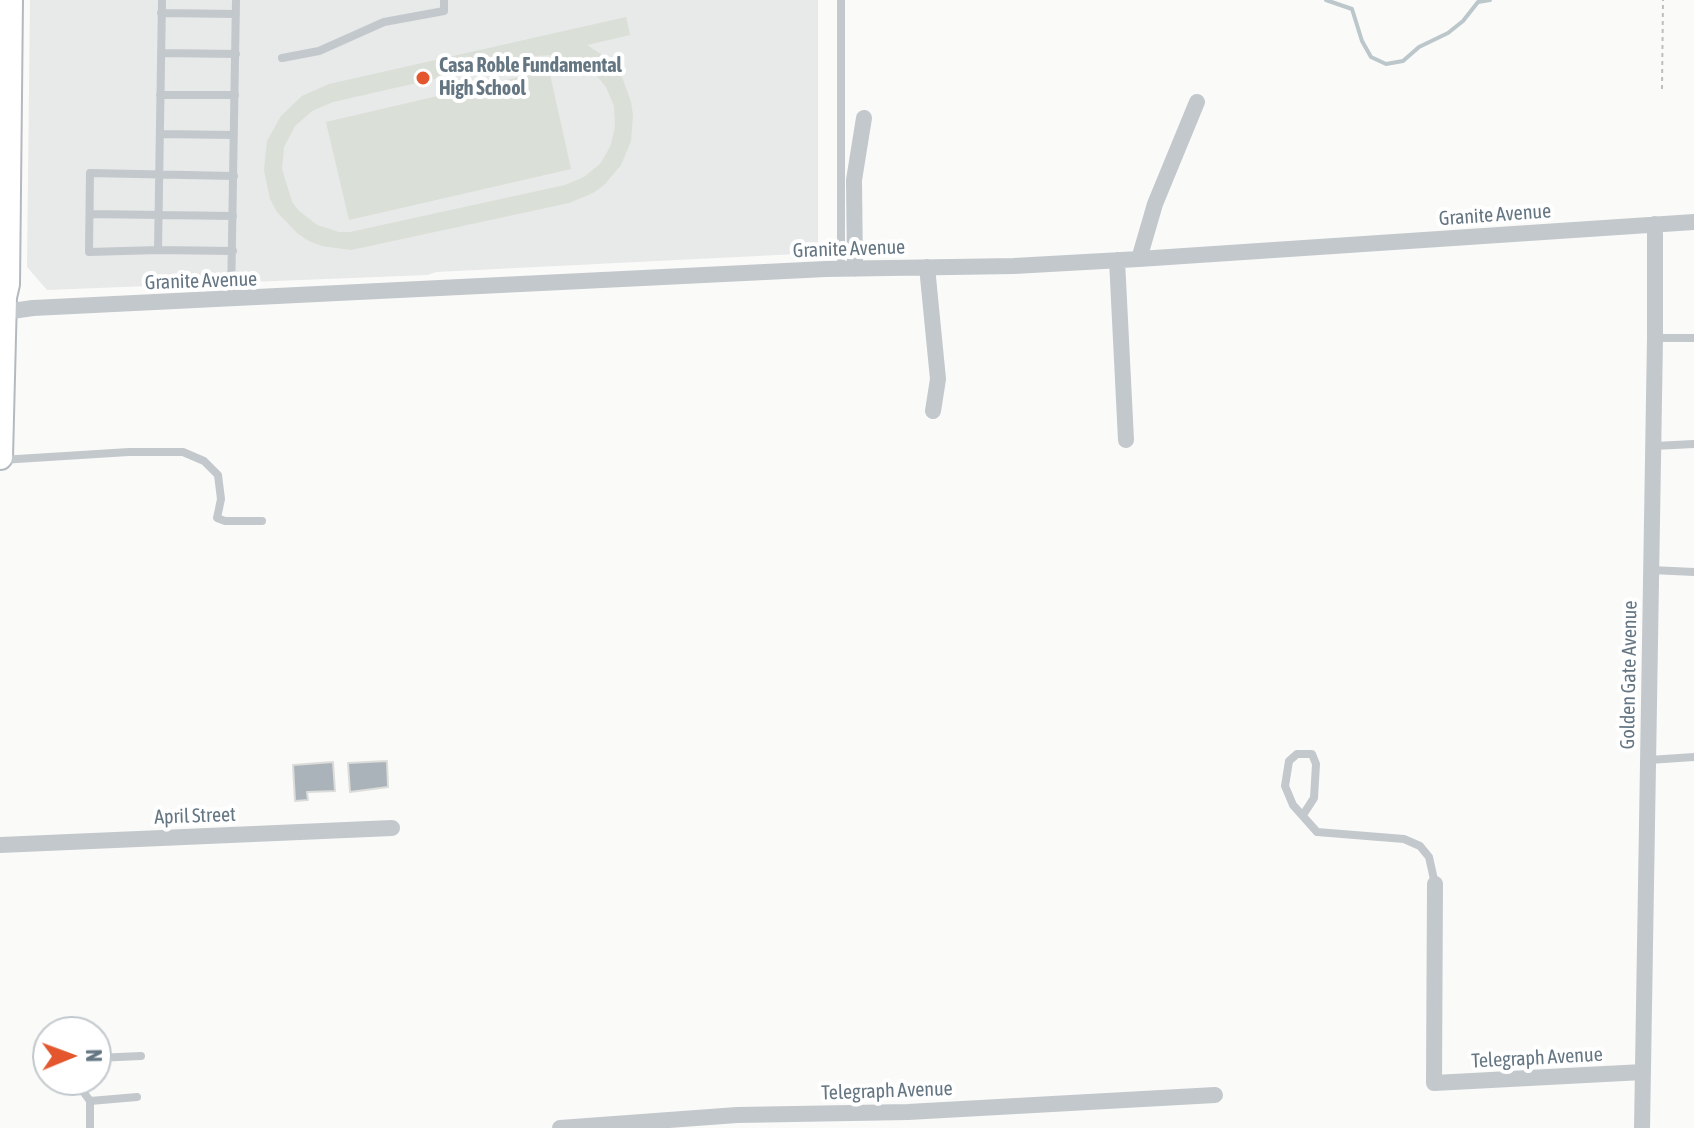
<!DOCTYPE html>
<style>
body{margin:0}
#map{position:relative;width:1694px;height:1128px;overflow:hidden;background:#fafaf8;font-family:"Asap Condensed",sans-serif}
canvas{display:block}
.north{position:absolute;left:32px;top:1016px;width:80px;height:80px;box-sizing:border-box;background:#fff;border:2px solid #c1c8cd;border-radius:50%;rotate:89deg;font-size:22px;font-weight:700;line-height:32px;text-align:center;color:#657683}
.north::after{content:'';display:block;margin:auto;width:28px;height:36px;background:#e4572e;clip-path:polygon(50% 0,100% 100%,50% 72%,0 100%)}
</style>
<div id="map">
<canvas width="1694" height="1128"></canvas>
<div class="north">N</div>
</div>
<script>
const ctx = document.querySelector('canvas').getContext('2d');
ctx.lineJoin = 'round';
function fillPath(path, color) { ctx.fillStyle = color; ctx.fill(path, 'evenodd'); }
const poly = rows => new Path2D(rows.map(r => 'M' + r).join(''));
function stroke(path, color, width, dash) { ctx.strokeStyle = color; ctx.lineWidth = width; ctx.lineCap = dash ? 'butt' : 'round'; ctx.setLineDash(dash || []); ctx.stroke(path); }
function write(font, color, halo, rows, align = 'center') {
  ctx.font = font + ' "Asap Condensed",sans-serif'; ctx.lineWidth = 8; ctx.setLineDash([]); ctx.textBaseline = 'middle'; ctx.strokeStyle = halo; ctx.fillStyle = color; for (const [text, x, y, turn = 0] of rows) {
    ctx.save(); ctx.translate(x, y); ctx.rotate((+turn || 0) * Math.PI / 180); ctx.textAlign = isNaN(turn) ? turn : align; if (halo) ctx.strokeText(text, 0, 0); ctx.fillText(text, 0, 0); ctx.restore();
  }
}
const built = poly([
 [30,0,818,0,818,253,436,272,428,275,47,290,27,267]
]);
const green = poly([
 [626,17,630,35,587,45,605,57,622,77,631,102,633,115,631,141,621,165,604,185,593,193,569,203,351,250,322,246,309,241,297,233,277,212,270,199,264,170,267,141,281,116,302,96,329,84],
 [556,55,576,60,593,71,606,87,614,106,615,127,610,147,600,164,584,177,565,185,350,232,339,232,317,225,299,211,292,202,282,169,284,147,295,126,312,111,333,102,535,56],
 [549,70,571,169,349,220,326,122]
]);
const stream = poly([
 [1326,0,1352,9,1362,41,1371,57,1386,64,1403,61,1419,47,1448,33,1463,21,1478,2,1490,0]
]);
const building = poly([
 [387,761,388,787,350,792,348,763,387,761],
 [333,762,335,791,307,792,308,800,295,801,293,765,333,762]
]);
const path = poly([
 [1662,89,1663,0]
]);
const service = poly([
 [162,0,158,250,233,251],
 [841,0,841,268],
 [161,13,236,14],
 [161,53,236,54],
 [282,58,319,51,384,22,444,11,444,0],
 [160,95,235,95],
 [160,134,234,135],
 [90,214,233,216],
 [158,250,89,252,90,173,234,176],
 [231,299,236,0],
 [1655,338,1694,338],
 [1654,446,1694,444],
 [1,460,129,452,183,452,204,461,218,475,221,499,217,518,225,521,262,521],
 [1651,570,1694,572],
 [1649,760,1694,757],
 [1303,815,1314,798,1316,764,1312,754,1297,754,1289,761,1285,786,1293,805,1317,832,1404,839,1420,846,1429,857,1435,884],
 [96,1058,141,1056],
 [83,1080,82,1090,90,1101],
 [90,1128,90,1101,137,1097]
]);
const minor = poly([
 [1139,259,1155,204,1197,102],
 [1117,260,1126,440],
 [927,267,938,379,933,411],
 [855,269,854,180,864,118],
 [5,312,33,308,826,269,1014,266,1139,259,1694,222],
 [0,845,392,828],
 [1435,884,1434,1083,1643,1072],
 [560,1128,737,1115,908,1112,1215,1095],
 [1642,1128,1655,338,1655,224]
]);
const secondary = poly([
 [0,457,4,297,7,284,10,0]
]);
const markers = [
 [423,78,8,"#e4572e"]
];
const poiNames = [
 ["Casa Roble Fundamental",439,66],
 ["High School",439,89]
];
const streetNames = [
 ["Granite Avenue",1495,215,-4],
 ["Granite Avenue",849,249,-2],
 ["Granite Avenue",201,281,-2],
 ["Golden Gate Avenue",1629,675,-89],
 ["April Street",195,816,-2],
 ["Telegraph Avenue",1537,1058,-3],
 ["Telegraph Avenue",887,1091,-2]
];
fillPath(built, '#e8e9e9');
fillPath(green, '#dadfd7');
stroke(stream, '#bbc7cb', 4);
fillPath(building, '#aab3b9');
stroke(building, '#dcdcda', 2);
stroke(secondary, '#b3babf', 28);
stroke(path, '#bbbfc2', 2, [4, 4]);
stroke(service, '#c3c8cc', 8);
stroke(minor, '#c3c8cc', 16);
stroke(secondary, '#fff', 24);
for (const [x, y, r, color] of markers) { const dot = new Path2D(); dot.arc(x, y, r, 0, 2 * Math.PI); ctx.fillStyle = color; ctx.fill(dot); stroke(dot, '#fff', 3); }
write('bold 20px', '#657683', '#fff', poiNames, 'left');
write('20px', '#657683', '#fff', streetNames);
</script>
